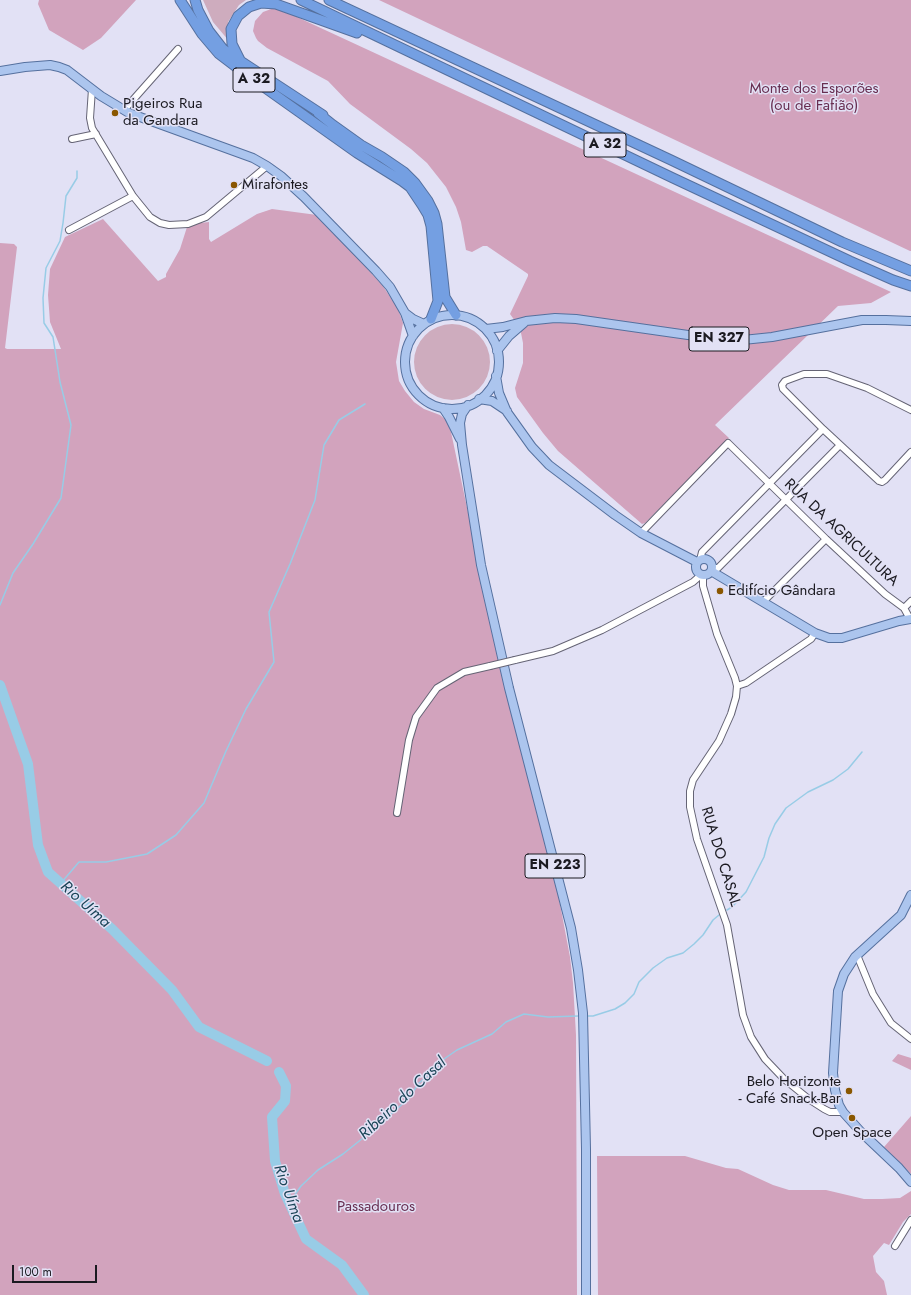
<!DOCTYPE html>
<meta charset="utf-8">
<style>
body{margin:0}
#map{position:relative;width:911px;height:1295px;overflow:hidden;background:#e2e1f5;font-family:Jost,sans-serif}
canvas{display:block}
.scale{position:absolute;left:12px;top:1265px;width:85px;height:18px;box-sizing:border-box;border:2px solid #1b1a21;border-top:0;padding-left:5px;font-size:12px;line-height:14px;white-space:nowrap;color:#1b1a21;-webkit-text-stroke:3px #e2e1f5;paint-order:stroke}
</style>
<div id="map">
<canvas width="911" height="1295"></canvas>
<div class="scale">100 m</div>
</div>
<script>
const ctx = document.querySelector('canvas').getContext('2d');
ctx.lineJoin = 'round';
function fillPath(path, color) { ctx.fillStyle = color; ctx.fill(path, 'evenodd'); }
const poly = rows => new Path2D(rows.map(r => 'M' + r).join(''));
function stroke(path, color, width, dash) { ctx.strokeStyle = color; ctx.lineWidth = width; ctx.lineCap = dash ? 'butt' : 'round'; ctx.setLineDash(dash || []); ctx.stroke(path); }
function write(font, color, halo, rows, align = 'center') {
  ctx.font = font + ' Jost,sans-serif'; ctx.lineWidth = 3; ctx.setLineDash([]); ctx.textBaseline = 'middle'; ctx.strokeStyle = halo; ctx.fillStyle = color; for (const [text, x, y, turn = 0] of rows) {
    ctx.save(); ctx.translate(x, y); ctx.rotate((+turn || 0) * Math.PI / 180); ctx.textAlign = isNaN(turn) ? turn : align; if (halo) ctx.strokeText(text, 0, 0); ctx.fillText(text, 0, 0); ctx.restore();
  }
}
const green = poly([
 [203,0,246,0,239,5,228,22,229,41,213,22],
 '414 362a38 38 0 1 1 76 0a38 38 0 1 1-76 0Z'
]);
const forest = poly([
 [39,0,136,0,101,38,83,50,49,30,38,4],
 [379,0,911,0,911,251,910,251],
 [274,8,284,11,891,292,871,303,838,306,715,425,729,438,645,523,642,524,558,451,543,433,517,397,515,388,523,363,523,343,520,328,510,314,528,276,528,274,487,246,483,246,472,252,466,250,461,222,456,207,446,187,427,163,411,149,350,104,328,81,267,48,258,41,256,38,253,31,255,21,263,12],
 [272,209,317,215,323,220,383,286,398,309,403,323,396,362,399,381,405,391,414,402,424,409,440,415,446,420,451,432,498,654,559,899,570,957,573,983,576,1035,577,1295,0,1295,0,243,14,244,17,247,5,348,7,349,61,349,50,322,48,295,50,269,65,237,103,219,158,281,166,277,166,274,180,249,187,227,191,224,209,222,209,239,211,242,257,214],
 [898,1054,911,1058,911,1070,892,1061],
 [911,1116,911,1174,884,1147],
 [597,1156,685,1156,726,1168,738,1169,773,1185,789,1190,826,1190,864,1199,882,1199,900,1198,911,1191,911,1214,903,1222,889,1245,884,1243,873,1256,876,1272,884,1281,887,1295,598,1295]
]);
const stream = poly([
 [0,605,13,573,33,544,61,498,71,425,60,382,53,337,44,323,43,298,46,268,60,241,63,223,66,196,77,178,77,171],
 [61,883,79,862,106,862,147,854,176,835,204,803,226,751,246,709,274,662,269,612,290,564,315,500,324,445,339,420,365,404],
 [727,910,732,907,746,892,764,857,769,838,775,824,786,808,808,792,833,780,848,769,862,752],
 [588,1016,593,1016,615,1009,625,1003,634,994,639,982,653,968,667,958,683,953,694,944,703,935,713,920,719,915],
 [289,1203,301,1186,318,1170,343,1154,378,1126,409,1098,419,1083,431,1073,444,1059,457,1050,492,1034,506,1022,524,1014,548,1017,578,1016]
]);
const river = poly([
 [0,685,28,764,38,845,48,872,112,929,172,990,199,1027,267,1061],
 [279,1072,286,1086,285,1101,272,1117,275,1161,285,1194,306,1239,342,1265,364,1295]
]);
const minor = poly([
 [92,89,90,118,92,128,133,196,150,217,160,223,169,225,188,224,206,217,267,166],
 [124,110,178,49],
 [72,139,96,134],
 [69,230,133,196],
 [911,410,867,388,827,374,804,374,785,381,782,385,783,389,823,429,879,481,882,482,885,480,911,452],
 [641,533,728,443,826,539,885,594,904,608,910,619],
 [700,560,702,552,823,429],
 [712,568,718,568,840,445],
 [703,576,703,586,717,634,735,678,737,686,736,697,731,714,719,741,693,780,690,791,690,807,697,839,727,925,743,1015,751,1037,765,1059,784,1079,810,1100,824,1109,830,1112,843,1112],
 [764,601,826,539],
 [904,608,911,601],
 [515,660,553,651,602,630,693,582,701,575],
 [737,686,746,683,811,639,815,633],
 [397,813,409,740,416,717,437,688,464,672,490,666],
 [857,955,873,994,891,1023,911,1039],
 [895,1246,911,1220]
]);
const major = poly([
 [0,71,25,67,50,65,59,67,67,70,101,96,129,113,253,158,267,166,281,176,304,197,376,271,390,287,405,313,413,336],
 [405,313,413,319,424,324],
 '405 362a47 47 0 1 1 94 0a47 47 0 1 1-94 0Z',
 [486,329,503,327,526,321,555,318,576,319,716,339,743,340,772,337,862,320,886,320,911,321],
 [497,351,509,336,524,323],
 [496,376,499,393,507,412,532,447,549,465,615,515,641,533,697,562],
 [479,399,492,401,507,411],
 [468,405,462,414,460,423,462,445,481,565,509,688,571,928,578,970,583,1013,586,1149,586,1295],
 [443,408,449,417,460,439],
 '696 567a8 8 0 1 1 16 0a8 8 0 1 1-16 0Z',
 [711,571,815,633,829,638,842,638,899,621,911,619],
 [911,895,901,915,855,957,844,974,838,991,833,1073,835,1090,839,1105,843,1112,861,1132,899,1168,911,1182]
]);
const highway = poly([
 [180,0,202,34,219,54,240,70,357,153,402,181,410,187,422,205,428,215,431,226,438,301,431,319],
 [195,0,198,10,209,31,223,49,242,62,323,115],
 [301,0,673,178,850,261,893,280,911,286],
 [329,0,671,160,842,242,911,271],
 [240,60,232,44,231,29,238,16,249,7,261,3,276,4,357,33],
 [318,113,333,125,361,145,382,157,404,172,415,183,428,201,434,213,437,224,445,297,456,315]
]);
const minorBridge = poly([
 [490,666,515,660]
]);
const markers = [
 [115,113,4,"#8a5700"],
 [234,185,4,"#8a5700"],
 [720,591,4,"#8a5700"],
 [849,1091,4,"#8a5700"],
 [852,1118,4,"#8a5700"]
];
const shields = [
 [254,80,42],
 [605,145,42],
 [719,339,60],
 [555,866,60]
];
const shieldNames = [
 ["A 32",254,80],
 ["A 32",605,145],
 ["EN 327",719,339],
 ["EN 223",555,866]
];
const parkNames = [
 ["Monte dos Esporões",814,89],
 ["(ou de Fafião)",814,106],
 ["Passadouros",376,1207]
];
const poiNames = [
 ["Pigeiros Rua",123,104],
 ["da Gandara",123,121],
 ["Mirafontes",242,185],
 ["Edifício Gândara",728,591],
 ["Belo Horizonte",841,1082,"right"],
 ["- Café Snack-Bar",841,1099,"right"],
 ["Open Space",852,1133,"center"]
];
const streetNames = [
 ["RUA DA AGRICULTURA",841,533,43],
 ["RUA DO CASAL",720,857,73]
];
const waterNames = [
 ["Rio Uíma",85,905,42],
 ["Ribeiro do Casal",403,1099,-43],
 ["Rio Uíma",288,1194,70]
];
fillPath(green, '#ceacbe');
fillPath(forest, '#d2a3bd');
stroke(stream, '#98cce6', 1.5);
stroke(river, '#98cce6', 10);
stroke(minor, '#656475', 8);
stroke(major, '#55709e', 10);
stroke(highway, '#55709e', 11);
stroke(minor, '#fff', 6);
stroke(major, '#acc5ee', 8);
stroke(highway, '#749fe2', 9);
stroke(minorBridge, '#656475', 8, []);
stroke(minorBridge, '#fff', 6);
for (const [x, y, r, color] of markers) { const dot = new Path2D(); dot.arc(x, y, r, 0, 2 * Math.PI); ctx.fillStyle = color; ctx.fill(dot); stroke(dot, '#e2e1f5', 1.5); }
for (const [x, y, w] of shields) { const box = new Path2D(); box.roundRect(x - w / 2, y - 12, w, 24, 3); ctx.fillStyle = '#e2e1f5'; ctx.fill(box); stroke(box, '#1b1a21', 1); }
write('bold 14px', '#1b1a21', null, shieldNames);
write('15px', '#682e51', '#e2e1f5', parkNames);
write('15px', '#1b1a21', '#e2e1f5', poiNames, 'left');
write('15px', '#1b1a21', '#e2e1f5', streetNames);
write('italic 16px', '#1a4457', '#e2e1f5', waterNames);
</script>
